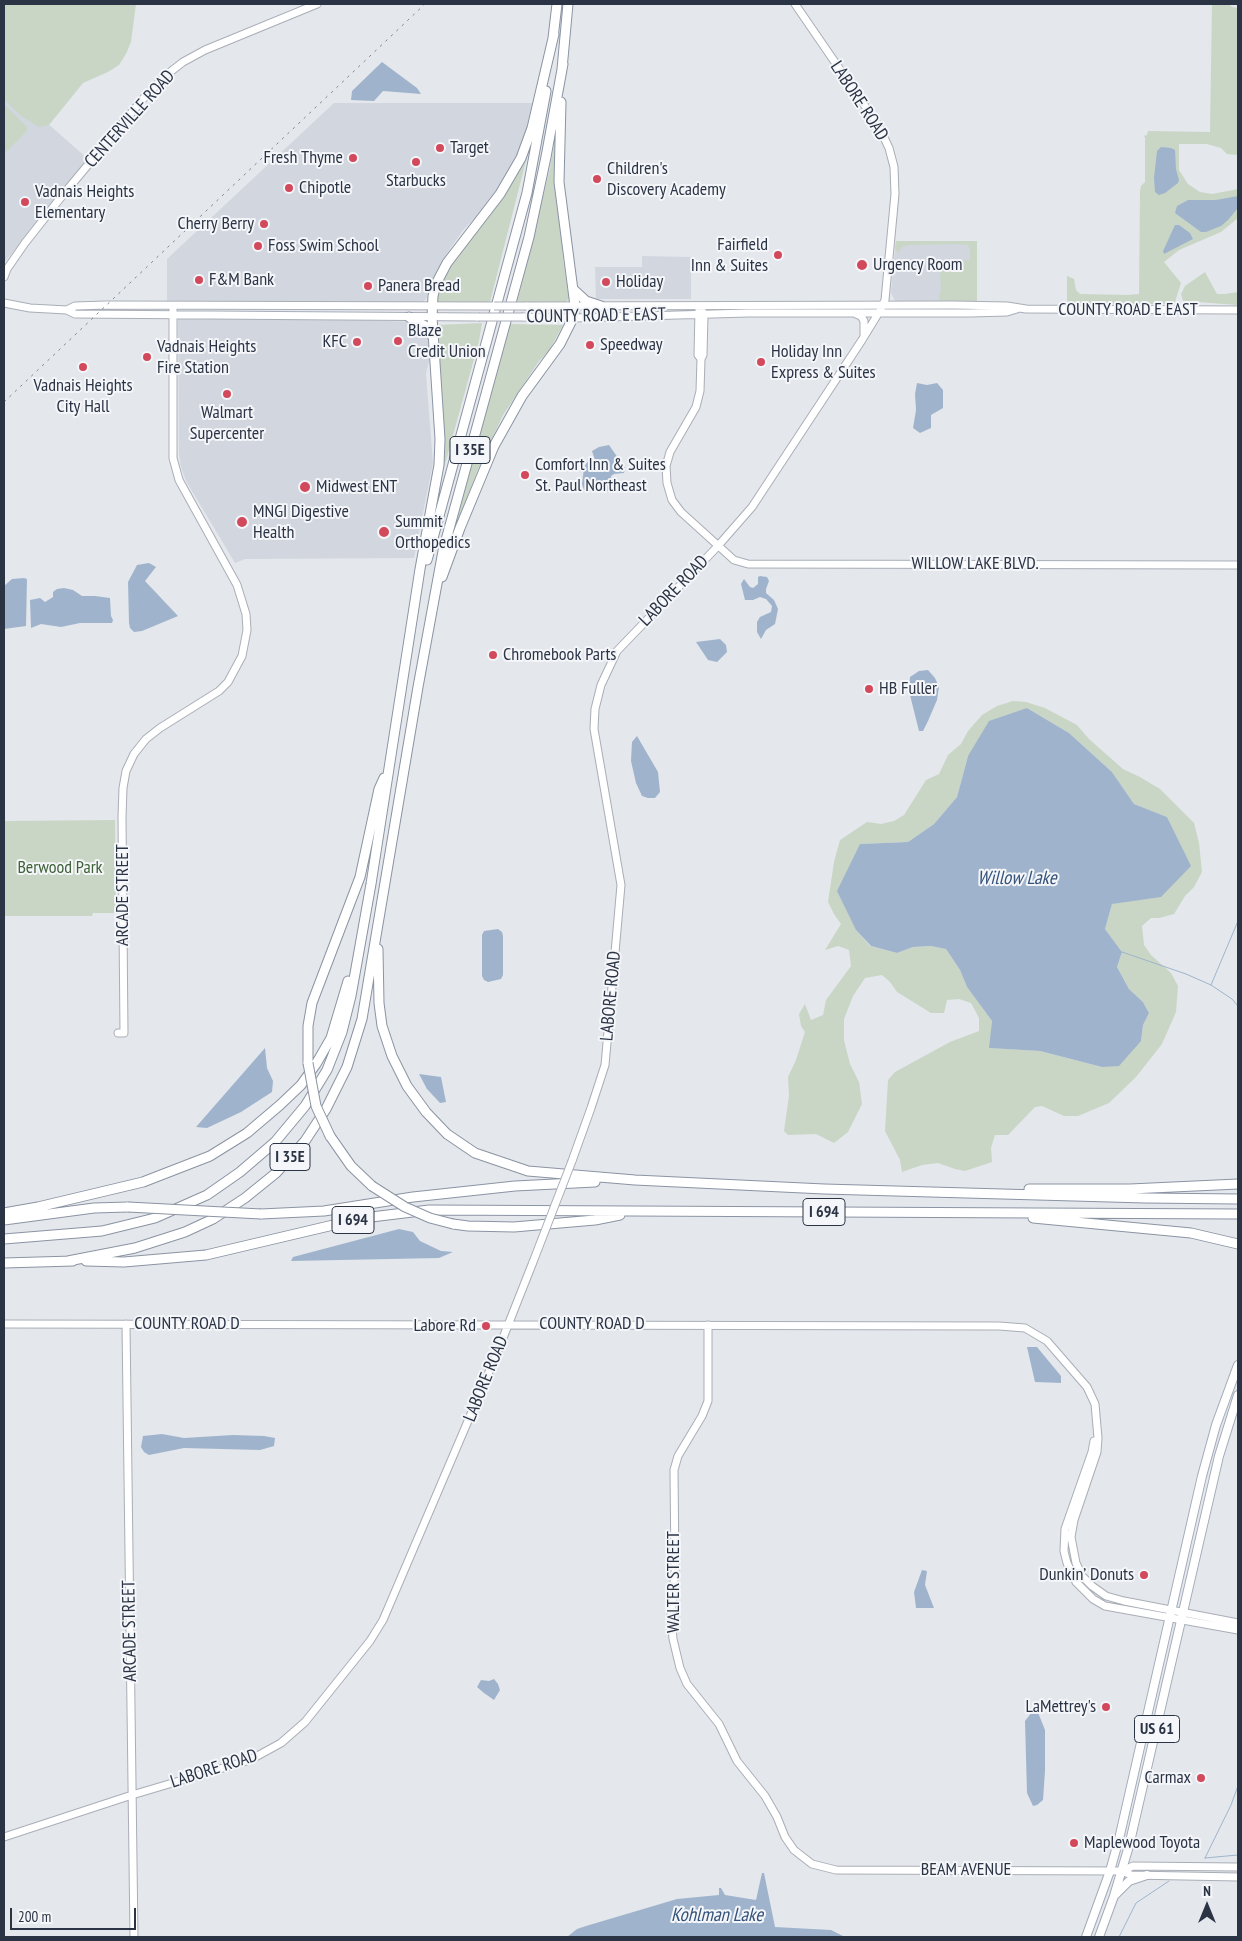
<!DOCTYPE html>
<meta charset="utf-8">
<style>
body{margin:0}
#map{position:relative;width:1242px;height:1941px;overflow:hidden;background:#e4e7ec;font-family:"PT Sans Narrow",sans-serif}
canvas{display:block}
.frame{position:absolute;inset:0;border:5px solid #2b3445;pointer-events:none}
.north{position:absolute;left:1182px;top:1881px;width:50px;height:50px;-webkit-text-stroke:4px #f4f6f9;paint-order:stroke;rotate:0deg;font-size:14px;font-weight:700;line-height:20px;text-align:center;color:#2b3445}
.north::after{content:'';display:block;margin:auto;width:18px;height:22px;background:#2b3445;clip-path:polygon(50% 0,100% 100%,50% 72%,0 100%)}
.scale{position:absolute;left:10px;top:1908px;width:126px;height:22px;box-sizing:border-box;border:2px solid #2b3445;border-top:0;padding-left:6px;font-size:15px;line-height:18px;white-space:nowrap;color:#2b3445;-webkit-text-stroke:4px #f4f6f9;paint-order:stroke}
</style>
<div id="map">
<canvas width="1242" height="1941"></canvas>
<div class="frame"></div>
<div class="north">N</div>
<div class="scale">200 m</div>
</div>
<script>
const ctx = document.querySelector('canvas').getContext('2d');
ctx.lineJoin = 'round';
function fillPath(path, color) { ctx.fillStyle = color; ctx.fill(path, 'evenodd'); }
const poly = rows => new Path2D(rows.map(r => 'M' + r).join(''));
function stroke(path, color, width, dash) { ctx.strokeStyle = color; ctx.lineWidth = width; ctx.lineCap = dash ? 'butt' : 'round'; ctx.setLineDash(dash || []); ctx.stroke(path); }
function write(font, color, halo, rows, align = 'center') {
  ctx.font = font + ' "PT Sans Narrow",sans-serif'; ctx.lineWidth = 4; ctx.setLineDash([]); ctx.textBaseline = 'middle'; ctx.strokeStyle = halo; ctx.fillStyle = color; for (const [text, x, y, turn = 0] of rows) {
    ctx.save(); ctx.translate(x, y); ctx.rotate((+turn || 0) * Math.PI / 180); ctx.textAlign = isNaN(turn) ? turn : align; if (halo) ctx.strokeText(text, 0, 0); ctx.fillText(text, 0, 0); ctx.restore();
  }
}
const built = poly([
 [4,85,88,159,4,263],
 [334,103,532,103,525,136,510,171,486,207,464,229,451,247,434,277,426,299,421,303,167,304,167,259],
 [896,241,977,241,977,303,895,301,891,293],
 [642,256,691,257,691,299,596,299,595,267,642,267],
 [178,312,412,322,421,327,429,337,430,356,426,374,433,463,414,558,245,559,235,563,186,481,181,467,179,453]
]);
const green = poly([
 [4,4,136,4,131,42,126,54,119,65,108,72,83,83,49,125,39,127,23,117,4,100],
 [1212,4,1229,4,1232,7,1238,8,1238,155,1227,154,1221,148,1207,144,1179,144,1179,170,1188,184,1200,192,1212,194,1238,189,1238,218,1221,232,1179,250,1164,262,1181,283,1175,302,1172,304,1069,304,1067,300,1067,276,1074,279,1076,290,1080,294,1128,295,1139,294,1140,191,1141,186,1145,182,1145,137,1143,136,1147,135,1148,131,1210,132],
 [4,104,27,127,27,131,4,154],
 [556,134,557,172,563,258,569,299,564,303,517,302,550,168],
 [530,145,490,302,437,302,436,301,438,289,445,272],
 [896,241,977,241,977,303,940,302,939,299,941,289,940,275,942,266,946,262,950,261,970,260,970,250,968,245,956,244,909,245,902,247,898,253,895,249],
 [1205,272,1217,294,1225,294,1238,292,1238,305,1183,301,1181,294,1185,286],
 [482,323,479,341,439,486,436,325],
 [510,324,563,325,549,351,539,361,503,415,476,474,454,533,452,533],
 [1013,701,1026,702,1045,708,1077,725,1089,739,1123,769,1140,777,1160,789,1194,823,1199,843,1202,872,1194,887,1185,896,1174,914,1159,918,1151,918,1142,926,1144,945,1151,955,1171,973,1178,986,1176,1012,1162,1044,1136,1077,1109,1103,1078,1116,1064,1116,1042,1106,1035,1107,1008,1135,995,1135,991,1148,992,1162,965,1171,955,1169,938,1163,922,1165,902,1172,900,1160,885,1131,888,1080,895,1072,950,1042,979,1031,979,1018,971,1003,959,999,947,1000,944,1013,931,1013,897,992,890,982,882,975,865,978,853,996,844,1019,844,1040,850,1064,859,1082,862,1104,848,1132,834,1143,816,1134,788,1135,784,1131,789,1096,788,1077,796,1060,805,1032,801,1026,799,1014,805,1004,811,1020,823,1015,826,1000,851,966,849,950,838,946,825,950,841,924,834,914,828,902,834,862,840,840,867,822,881,824,894,821,904,815,926,780,939,774,948,755,961,744,968,731,982,715,997,706],
 [1027,708,1069,733,1112,772,1134,804,1167,817,1190,866,1122,901,1112,904,1105,929,1122,952,1117,967,1129,989,1143,1002,1149,1013,1143,1025,1141,1041,1102,1067,1040,1051,990,1048,992,1021,967,987,960,970,946,949,932,946,913,947,897,953,870,946,856,930,860,844,908,842,934,824,957,797,968,756],
 [115,820,116,913,93,913,92,916,4,916,4,821]
]);
const water = poly([
 [382,62,417,88,421,94,383,91,374,101,351,100,352,91],
 [1161,147,1171,148,1175,150,1176,169,1179,180,1178,183,1165,193,1159,195,1155,192,1154,178,1157,151],
 [1238,196,1238,208,1228,220,1221,226,1206,232,1201,232,1175,213,1177,206,1188,200,1216,200],
 [1175,225,1179,225,1190,233,1193,239,1164,254,1163,251],
 [917,383,927,385,937,383,943,390,943,408,931,415,931,428,920,433,913,428,916,410,915,394],
 [609,445,625,468,624,473,614,474,611,476,612,480,624,486,623,492,584,490,582,484,584,468,587,462,591,464,591,471,597,472,601,468,595,460,592,451,599,447],
 [149,563,156,567,145,581,178,616,142,631,134,632,130,628,129,623,128,582,137,565],
 [760,576,767,577,769,581,766,589,766,593,774,600,778,609,775,624,766,630,761,639,757,632,757,622,760,617,771,612,772,606,766,599,760,597,753,600,745,600,741,584,744,579,750,587,753,588,758,584,758,577],
 [24,578,27,579,26,626,4,629,4,586,12,579],
 [64,588,73,590,82,596,95,596,110,598,111,616,113,620,112,623,80,623,61,627,41,624,31,628,30,600,40,598,45,602,53,597,53,592,57,589],
 [720,639,726,645,727,652,717,662,708,660,696,642],
 [928,670,935,678,939,687,937,700,928,721,923,731,919,731,909,691,910,677,919,671],
 [1027,708,1069,733,1112,772,1134,804,1167,817,1191,866,1161,897,1112,904,1105,929,1122,952,1117,967,1129,989,1143,1002,1149,1013,1143,1025,1141,1041,1119,1066,1102,1067,1040,1051,989,1048,992,1021,967,987,960,970,946,949,931,946,913,947,897,953,871,946,856,930,837,891,860,844,908,842,934,824,957,797,968,756,989,721],
 [637,736,658,772,660,792,655,798,648,798,642,796,636,783,631,761,632,742],
 [498,929,502,932,503,936,503,975,501,979,488,982,484,980,482,976,482,935,484,931],
 [265,1048,267,1068,273,1081,272,1092,241,1112,207,1128,196,1127],
 [419,1074,441,1077,446,1102,440,1103,427,1089],
 [399,1229,413,1232,420,1241,441,1251,453,1252,439,1258,291,1261,293,1257],
 [1027,1347,1037,1347,1061,1376,1061,1383,1035,1382],
 [162,1434,184,1438,233,1435,264,1436,275,1438,274,1446,260,1450,184,1448,149,1455,144,1452,141,1447,143,1436],
 [922,1570,927,1571,925,1585,934,1608,916,1608,914,1592],
 [494,1679,498,1684,500,1690,494,1700,484,1693,477,1687,481,1680,489,1681],
 [1037,1710,1045,1730,1045,1771,1043,1800,1037,1805,1033,1806,1027,1793,1025,1721,1032,1712],
 [762,1873,764,1873,775,1927,831,1930,845,1937,567,1937,577,1929,586,1926,677,1899,719,1895,719,1888,721,1888,725,1895,756,1900]
]);
const stream = poly([
 [1122,952,1186,974,1211,985,1232,999,1238,1006],
 [1211,985,1238,921],
 [1205,1858,1231,1805,1238,1786],
 [1205,1858,1238,1855],
 [1119,1937,1136,1903,1169,1881]
]);
const secondary = poly([
 [4,277,7,269,25,243,62,196,143,99,165,76,183,62,205,50,317,4],
 [4,303,30,308,67,310,75,314,478,317],
 [526,306,954,305,1007,306,1026,309,1238,310],
 [700,306,704,315,703,355,701,359,700,391,696,407,670,452,666,466,667,483,672,500,681,512,734,560,748,564,1238,565],
 [67,310,75,306,106,305,494,306],
 [699,310,698,355,701,359],
 [856,314,861,316,864,321,864,334],
 [523,317,573,318,748,313,970,313,1007,312,1017,309],
 [118,1033,124,1033,122,817,123,788,126,771,134,754,146,739,160,728,219,691,228,682,242,656,247,630,246,614,237,585,179,480,173,458,173,306],
 [572,1161,591,1108,605,1065,621,885,594,729,595,709,601,685,617,651,717,547,752,507,862,340,881,309,885,300,895,194,894,167,889,148,878,125,795,4],
 [4,1324,999,1326,1025,1328,1047,1341,1087,1387,1095,1404,1098,1438,1097,1452,1074,1520,1071,1537,1076,1563,1082,1576,1092,1586,1106,1596,1124,1601,1238,1623],
 [126,1324,134,1937],
 [708,1325,708,1401,702,1416,678,1456,674,1470,675,1571,671,1616,673,1639,680,1668,687,1684,719,1724,737,1761,765,1796,777,1817,785,1837,794,1850,812,1864,836,1870,1122,1871,1131,1875,1238,1877],
 [1094,1441,1092,1452,1065,1529,1064,1551,1067,1563,1076,1582,1093,1599,1105,1606,1238,1630],
 [4,1837,132,1795,250,1760,281,1743,305,1722,370,1641,383,1620,497,1353,533,1262],
 [1122,1871,1133,1866,1238,1867]
]);
const primary = poly([
 [1115,1895,1129,1881,1147,1875],
 [1086,1937,1110,1871,1119,1839,1202,1476,1216,1425,1238,1365],
 [1099,1937,1114,1896,1129,1846,1219,1456,1238,1395]
]);
const highway = poly([
 [553,38,557,4],
 [562,69,568,4],
 [573,289,586,301,601,306],
 [409,317,425,326,433,337],
 [427,560,527,193,546,91],
 [442,577,460,528,494,446,522,396,560,344,573,318,575,306,559,182,561,102],
 [378,949,379,1003,382,1026,392,1056,407,1086,426,1112,447,1134,475,1153,528,1171,635,1180,824,1189,1145,1198,1238,1199],
 [308,1063,308,1026,312,1003,360,877,379,789,384,778],
 [330,1136,351,1166,372,1186],
 [1029,1189,1130,1189,1238,1184],
 [4,1213,38,1207,143,1182,210,1156,247,1133,280,1105,301,1085,316,1064,331,1038,348,981],
 [261,1214,324,1211,413,1197,515,1186,595,1182],
 [1033,1218,1191,1233,1238,1244],
 [4,1220,94,1208,128,1207],
 [453,1224,468,1226,514,1227,595,1220,620,1215],
 [4,1239,102,1231,155,1218,207,1195,240,1172,275,1142,305,1106,327,1070,342,1032,351,996,371,884,420,569,439,465,440,439,432,317,433,296,436,284,447,263,500,194,521,158,532,128,554,34],
 [68,1261,135,1248,185,1232,213,1219,245,1198,276,1173,305,1141,326,1109,347,1067,362,1019,418,687,443,551,529,237,546,157,563,64],
 [86,1261,124,1262,206,1255,363,1218,429,1210,1238,1214],
 [4,1263,73,1261]
]);
const rail = poly([
 [4,402,425,4]
]);
const secondaryBridge = poly([
 [494,306,526,306],
 [478,317,523,317],
 [533,1262,572,1161]
]);
const highwayBridge = poly([
 [308,1063,316,1106,330,1136],
 [372,1186,405,1207,430,1218,453,1224],
 [128,1207,261,1214]
]);
const markers = [
 [440,148,5,"#d1495b"],
 [353,158,5,"#d1495b"],
 [416,162,5,"#d1495b"],
 [597,179,5,"#d1495b"],
 [289,188,5,"#d1495b"],
 [25,202,5,"#d1495b"],
 [264,224,5,"#d1495b"],
 [258,246,5,"#d1495b"],
 [778,255,5,"#d1495b"],
 [862,265,6,"#d1495b"],
 [199,280,5,"#d1495b"],
 [606,282,5,"#d1495b"],
 [368,286,5,"#d1495b"],
 [398,341,5,"#d1495b"],
 [357,342,5,"#d1495b"],
 [590,345,5,"#d1495b"],
 [147,357,5,"#d1495b"],
 [761,362,5,"#d1495b"],
 [83,367,5,"#d1495b"],
 [227,394,5,"#d1495b"],
 [525,475,5,"#d1495b"],
 [305,487,6,"#d1495b"],
 [242,522,6,"#d1495b"],
 [384,532,6,"#d1495b"],
 [493,655,5,"#d1495b"],
 [869,689,5,"#d1495b"],
 [486,1326,5,"#d1495b"],
 [1144,1575,5,"#d1495b"],
 [1106,1707,5,"#d1495b"],
 [1201,1778,5,"#d1495b"],
 [1074,1843,5,"#d1495b"]
];
const shields = [
 [470,450,40],
 [290,1157,40],
 [824,1212,42],
 [353,1220,42],
 [1157,1729,45]
];
const shieldNames = [
 ["I 35E",470,450],
 ["I 35E",290,1157],
 ["I 694",824,1212],
 ["I 694",353,1220],
 ["US 61",1157,1729]
];
const streetNames = [
 ["LABORE ROAD",859,101,57],
 ["CENTERVILLE ROAD",130,119,-48],
 ["COUNTY ROAD E EAST",1128,310],
 ["COUNTY ROAD E EAST",596,316,-1],
 ["WILLOW LAKE BLVD.",975,564],
 ["LABORE ROAD",674,591,-46],
 ["ARCADE STREET",123,895,-90],
 ["LABORE ROAD",611,996,-85],
 ["COUNTY ROAD D",187,1324],
 ["COUNTY ROAD D",592,1324],
 ["LABORE ROAD",486,1379,-68],
 ["WALTER STREET",674,1582,-90],
 ["ARCADE STREET",130,1631,-91],
 ["LABORE ROAD",214,1769,-18],
 ["BEAM AVENUE",966,1870]
];
const poiNames = [
 ["Target",450,148],
 ["Fresh Thyme",343,158,"right"],
 ["Children's",607,169],
 ["Discovery Academy",607,190],
 ["Starbucks",416,181,"center"],
 ["Chipotle",299,188],
 ["Vadnais Heights",35,192],
 ["Elementary",35,213],
 ["Cherry Berry",254,224,"right"],
 ["Fairfield",768,245,"right"],
 ["Inn & Suites",768,266,"right"],
 ["Foss Swim School",268,246],
 ["Urgency Room",873,265],
 ["F&M Bank",209,280],
 ["Holiday",616,282],
 ["Panera Bread",378,286],
 ["Blaze",408,331],
 ["Credit Union",408,352],
 ["KFC",347,342,"right"],
 ["Speedway",600,345],
 ["Vadnais Heights",157,347],
 ["Fire Station",157,368],
 ["Holiday Inn",771,352],
 ["Express & Suites",771,373],
 ["Vadnais Heights",83,386,"center"],
 ["City Hall",83,407,"center"],
 ["Walmart",227,413,"center"],
 ["Supercenter",227,434,"center"],
 ["Comfort Inn & Suites",535,465],
 ["St. Paul Northeast",535,486],
 ["Midwest ENT",316,487],
 ["MNGI Digestive",253,512],
 ["Health",253,533],
 ["Summit",395,522],
 ["Orthopedics",395,543],
 ["Chromebook Parts",503,655],
 ["HB Fuller",879,689],
 ["Labore Rd",476,1326,"right"],
 ["Dunkin’ Donuts",1134,1575,"right"],
 ["LaMettrey's",1096,1707,"right"],
 ["Carmax",1191,1778,"right"],
 ["Maplewood Toyota",1084,1843]
];
const parkNames = [
 ["Berwood Park",60,868]
];
const waterNames = [
 ["Willow Lake",1017,879],
 ["Kohlman Lake",717,1916]
];
fillPath(built, '#d2d6de');
fillPath(green, '#c9d6c5');
fillPath(water, '#9fb4cc');
stroke(stream, '#9fb4cc', 1);
stroke(secondary, '#a9aeb7', 9);
stroke(primary, '#a3abb8', 10);
stroke(highway, '#8b94a3', 11);
stroke(secondary, '#fff', 7);
stroke(primary, '#fff', 8);
stroke(highway, '#fff', 9);
stroke(rail, '#7d8696', 1, [2.5, 5]);
stroke(secondaryBridge, '#a9aeb7', 9, []);
stroke(highwayBridge, '#8b94a3', 11, []);
stroke(secondaryBridge, '#fff', 7);
stroke(highwayBridge, '#fff', 9);
for (const [x, y, r, color] of markers) { const dot = new Path2D(); dot.arc(x, y, r, 0, 2 * Math.PI); ctx.fillStyle = color; ctx.fill(dot); stroke(dot, '#f4f6f9', 2); }
for (const [x, y, w] of shields) { const box = new Path2D(); box.roundRect(x - w / 2, y - 13.5, w, 27, 4); ctx.fillStyle = '#f4f6f9'; ctx.fill(box); stroke(box, '#2b3445', 1); }
write('bold 16px', '#2b3445', null, shieldNames);
write('18px', '#2b3445', '#f4f6f9', streetNames);
write('18px', '#2b3445', '#f4f6f9', poiNames, 'left');
write('18px', '#3f6138', '#f4f6f9', parkNames);
write('italic 19px', '#34527a', '#f4f6f9', waterNames);
</script>
